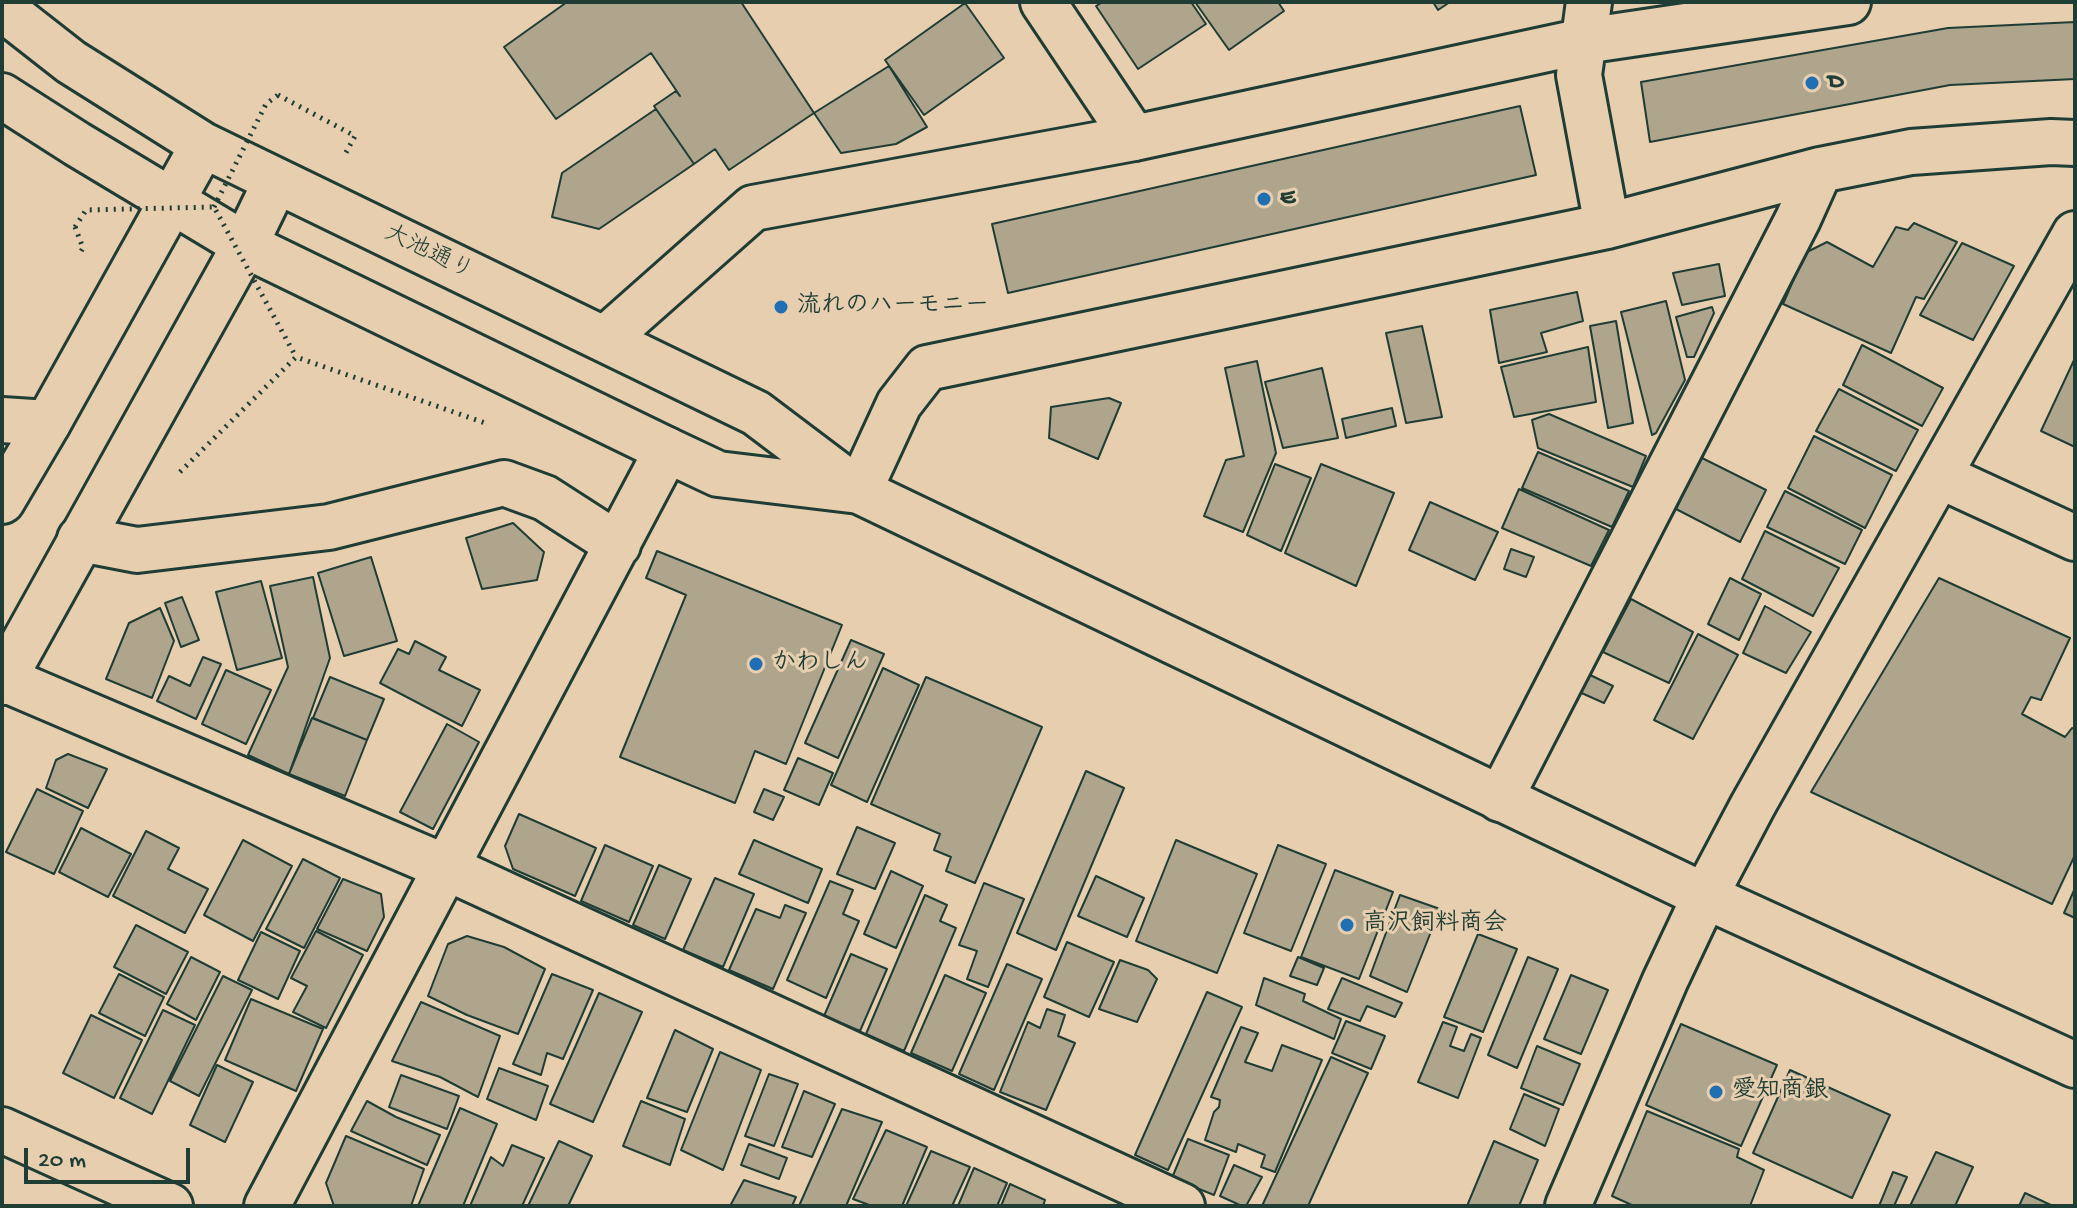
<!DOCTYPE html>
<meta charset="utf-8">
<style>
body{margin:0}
#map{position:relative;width:2077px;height:1208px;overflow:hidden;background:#e6ceaf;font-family:"Gochi Hand",sans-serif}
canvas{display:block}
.frame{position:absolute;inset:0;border:4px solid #1f3d34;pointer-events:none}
.scale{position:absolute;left:24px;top:1148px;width:166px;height:36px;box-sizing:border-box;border:4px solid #1f3d34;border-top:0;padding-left:10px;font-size:24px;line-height:28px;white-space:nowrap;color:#1f3d34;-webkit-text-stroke:6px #e6ceaf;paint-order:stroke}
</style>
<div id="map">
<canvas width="2077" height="1208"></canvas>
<div class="frame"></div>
<div class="scale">20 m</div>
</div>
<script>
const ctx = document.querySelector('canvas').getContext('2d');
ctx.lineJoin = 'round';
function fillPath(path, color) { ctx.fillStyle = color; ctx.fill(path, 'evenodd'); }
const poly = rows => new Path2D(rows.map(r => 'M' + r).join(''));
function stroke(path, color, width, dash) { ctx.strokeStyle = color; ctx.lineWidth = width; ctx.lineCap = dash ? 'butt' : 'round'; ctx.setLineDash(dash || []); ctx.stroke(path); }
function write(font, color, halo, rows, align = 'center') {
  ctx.font = font + ' "Gochi Hand","Klee One",sans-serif'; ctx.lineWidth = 6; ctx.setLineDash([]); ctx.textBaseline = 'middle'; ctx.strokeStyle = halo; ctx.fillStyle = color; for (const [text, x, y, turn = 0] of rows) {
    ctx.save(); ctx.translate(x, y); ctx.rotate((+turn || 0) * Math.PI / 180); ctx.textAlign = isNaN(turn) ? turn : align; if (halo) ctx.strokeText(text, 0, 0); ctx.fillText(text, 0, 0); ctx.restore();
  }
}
const building = poly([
 [567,2,741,2,814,113,729,170,715,149,694,164,654,106,676,91,680,96,651,53,556,119,504,47,567,2],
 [1103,2,1191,2,1206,24,1138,69,1096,6,1103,2],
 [1195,2,1278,2,1284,11,1229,50,1195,2],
 [1433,2,1450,2,1438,10,1433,2],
 [965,3,1004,58,924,115,885,60,965,3],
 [2075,22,2075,79,1950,85,1650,142,1641,82,1948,28,2075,22],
 [889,66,927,127,896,144,841,153,814,113,889,66],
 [1520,106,1536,175,1008,293,992,224,1520,106],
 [656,109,694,164,599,229,552,217,562,173,656,109],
 [1914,223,1957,242,1924,299,1916,297,1891,353,1783,304,1805,253,1827,242,1873,267,1896,227,1908,230,1914,223],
 [1962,243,2014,266,1973,340,1920,315,1962,243],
 [1719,264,1725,296,1682,305,1673,273,1719,264],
 [1577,292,1583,321,1541,333,1547,352,1499,363,1490,310,1577,292],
 [1666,301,1685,380,1656,433,1652,435,1621,312,1666,301],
 [1712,307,1714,313,1694,357,1687,357,1676,317,1712,307],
 [1616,321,1633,423,1608,428,1590,326,1616,321],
 [1422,326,1442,417,1406,423,1386,333,1422,326],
 [1862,345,1943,388,1922,426,1843,385,1862,345],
 [1588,347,1596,402,1514,417,1501,367,1588,347],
 [2075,358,2075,447,2041,431,2075,358],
 [1257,361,1276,453,1243,532,1204,516,1226,460,1244,456,1225,368,1257,361],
 [1322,368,1338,438,1283,448,1265,382,1322,368],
 [1839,389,1918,430,1896,471,1816,431,1839,389],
 [1109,398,1121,403,1098,459,1049,438,1051,407,1109,398],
 [1392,408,1396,426,1346,438,1342,419,1392,408],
 [1549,414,1646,456,1633,487,1538,448,1532,420,1549,414],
 [1814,436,1892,475,1865,528,1788,488,1814,436],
 [1538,452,1629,491,1612,527,1522,488,1538,452],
 [1700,457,1766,490,1740,542,1676,509,1700,457],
 [1275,464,1311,478,1281,551,1247,535,1275,464],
 [1321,464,1394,493,1356,586,1285,553,1321,464],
 [1519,489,1609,530,1591,566,1502,528,1519,489],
 [1785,491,1862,530,1845,564,1767,527,1785,491],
 [1430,502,1498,532,1475,580,1409,550,1430,502],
 [513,523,544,552,537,580,482,589,466,538,513,523],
 [1765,531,1839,568,1813,616,1742,579,1765,531],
 [1511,549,1534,557,1526,577,1504,569,1511,549],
 [657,551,842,625,786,764,755,751,735,803,620,757,686,595,646,578,657,551],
 [371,557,397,641,344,656,318,573,371,557],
 [313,577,330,658,289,774,248,755,288,667,270,586,313,577],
 [1730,578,1761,594,1739,640,1708,624,1730,578],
 [1939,578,2070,638,2041,700,2031,697,2022,714,2065,737,2072,728,2075,729,2075,855,2052,904,1811,792,1939,578],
 [261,581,282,658,237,670,216,592,261,581],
 [182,597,199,640,181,647,165,603,182,597],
 [1631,599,1693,632,1669,683,1603,652,1631,599],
 [1765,606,1811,632,1786,673,1743,653,1765,606],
 [160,608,174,641,152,698,106,679,129,623,160,608],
 [1698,634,1738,655,1693,739,1654,720,1698,634],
 [851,640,884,654,838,758,805,743,851,640],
 [415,641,446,657,439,670,480,690,462,726,380,683,398,649,409,654,415,641],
 [203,657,221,664,196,719,157,701,169,676,190,686,203,657],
 [883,668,919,685,867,802,831,785,883,668],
 [226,670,271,690,246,744,202,724,226,670],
 [1586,673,1613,686,1604,703,1577,691,1586,673],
 [330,677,384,699,367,740,313,718,330,677],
 [926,677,1042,727,975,883,946,871,951,857,934,850,940,834,871,804,926,677],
 [312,718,367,740,345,796,289,774,312,718],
 [447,724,479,742,433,829,400,812,447,724],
 [68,754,107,769,88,808,46,788,56,760,68,754],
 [798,758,833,773,819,805,784,790,798,758],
 [1086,771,1124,788,1056,950,1017,933,1086,771],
 [37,789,83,811,54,874,6,852,37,789],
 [764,789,784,797,773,820,754,812,764,789],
 [519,814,596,848,575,896,513,869,505,846,519,814],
 [857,827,895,843,875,889,837,874,857,827],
 [81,828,131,854,108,897,59,872,81,828],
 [146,831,179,848,168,869,208,889,185,933,113,896,146,831],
 [243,840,292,866,253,941,204,915,243,840],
 [754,840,822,869,808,903,739,874,754,840],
 [1176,840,1257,874,1217,973,1136,941,1176,840],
 [605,845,653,866,629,922,581,901,605,845],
 [1278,845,1326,864,1291,951,1244,933,1278,845],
 [303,859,340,878,304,948,266,929,303,859],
 [659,865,691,879,665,939,633,925,659,865],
 [1335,870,1393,892,1359,979,1301,957,1335,870],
 [891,871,923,886,896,948,864,934,891,871],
 [1096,876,1144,898,1127,937,1078,916,1096,876],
 [715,878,754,894,723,967,683,950,715,878],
 [343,879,381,894,384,917,367,951,317,929,343,879],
 [830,881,853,890,843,914,859,921,826,998,787,980,830,881],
 [984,883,1024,899,988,987,967,979,977,951,959,945,984,883],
 [2075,888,2075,918,2064,913,2075,888],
 [925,895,947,905,940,921,956,928,904,1051,866,1034,925,895],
 [1400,895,1440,909,1407,992,1370,976,1400,895],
 [785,905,806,913,773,989,729,970,756,909,780,918,785,905],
 [136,925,188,952,166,994,114,967,136,925],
 [316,931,363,955,326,1028,293,1012,307,986,291,978,316,931],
 [261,932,300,951,278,999,238,980,261,932],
 [1478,934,1517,949,1483,1032,1444,1017,1478,934],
 [467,936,504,947,545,969,518,1034,467,1015,428,996,448,944,467,936],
 [1067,942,1114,962,1089,1017,1044,997,1067,942],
 [851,954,887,969,860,1031,824,1016,851,954],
 [191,957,220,972,196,1020,167,1004,191,957],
 [1298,957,1324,968,1317,985,1290,976,1298,957],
 [1528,957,1558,969,1517,1068,1488,1055,1528,957],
 [1120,960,1148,970,1157,979,1137,1022,1099,1009,1120,960],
 [1007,964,1042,979,994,1090,959,1074,1007,964],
 [119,974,164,997,145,1036,99,1013,119,974],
 [552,974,593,990,563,1059,547,1053,541,1075,513,1064,552,974],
 [945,975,986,993,952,1071,911,1053,945,975],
 [1571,975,1608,990,1581,1054,1544,1039,1571,975],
 [223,976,252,990,199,1096,170,1081,223,976],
 [1264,978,1305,994,1303,1001,1341,1019,1334,1039,1256,1005,1264,978],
 [1342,978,1402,1003,1395,1017,1367,1006,1360,1021,1328,1009,1342,978],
 [1207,992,1242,1007,1168,1170,1135,1155,1207,992],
 [599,993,642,1012,593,1122,550,1104,599,993],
 [251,999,323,1029,296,1091,225,1060,251,999],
 [421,1002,500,1036,478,1097,440,1077,392,1061,421,1002],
 [1047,1009,1065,1015,1058,1036,1075,1043,1046,1110,1000,1092,1028,1022,1040,1028,1047,1009],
 [163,1010,195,1025,152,1114,120,1098,163,1010],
 [91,1015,142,1040,114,1098,63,1073,91,1015],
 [1346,1021,1385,1036,1371,1069,1332,1053,1346,1021],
 [1443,1022,1457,1027,1450,1046,1464,1051,1471,1034,1481,1038,1458,1098,1418,1082,1443,1022],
 [1681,1024,1777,1065,1741,1146,1646,1105,1681,1024],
 [1241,1027,1258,1033,1245,1062,1272,1071,1282,1045,1322,1060,1275,1172,1261,1167,1265,1155,1238,1144,1236,1152,1205,1140,1214,1112,1219,1107,1220,1100,1211,1097,1241,1027],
 [675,1030,713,1049,687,1112,647,1098,675,1030],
 [1537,1046,1580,1064,1563,1105,1521,1088,1537,1046],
 [720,1052,761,1070,723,1170,681,1150,720,1052],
 [1331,1057,1368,1073,1308,1206,1262,1206,1331,1057],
 [217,1065,253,1082,225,1142,190,1125,217,1065],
 [499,1068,548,1086,536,1120,487,1099,499,1068],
 [1790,1070,1890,1115,1852,1198,1753,1153,1790,1070],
 [769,1074,798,1084,774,1146,745,1136,769,1074],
 [401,1075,459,1096,447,1129,389,1107,401,1075],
 [804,1091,835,1104,812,1157,782,1147,804,1091],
 [1524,1094,1559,1109,1545,1146,1510,1129,1524,1094],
 [367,1101,396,1117,440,1135,427,1165,351,1131,367,1101],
 [641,1101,685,1119,670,1165,623,1146,641,1101],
 [460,1108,497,1124,463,1206,418,1206,460,1108],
 [842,1109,882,1122,846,1206,799,1206,842,1109],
 [1647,1111,1739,1149,1737,1157,1764,1170,1750,1206,1634,1206,1612,1196,1647,1111],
 [886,1130,927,1147,902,1206,872,1206,853,1199,886,1130],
 [346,1136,424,1169,411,1206,334,1206,326,1183,346,1136],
 [1188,1139,1229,1155,1214,1195,1172,1178,1188,1139],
 [559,1141,592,1156,568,1206,528,1206,559,1141],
 [1494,1141,1538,1160,1519,1206,1467,1206,1494,1141],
 [749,1144,787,1158,779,1179,741,1165,749,1144],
 [512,1145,544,1158,522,1206,470,1206,491,1157,503,1166,512,1145],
 [931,1151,970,1167,952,1206,906,1206,931,1151],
 [1936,1152,1973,1167,1955,1206,1910,1206,1936,1152],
 [1234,1165,1262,1177,1246,1206,1242,1206,1220,1196,1234,1165],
 [974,1168,1007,1183,997,1206,958,1206,974,1168],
 [1893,1172,1907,1177,1894,1206,1879,1206,1893,1172],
 [744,1180,796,1197,792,1206,730,1206,744,1180],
 [1010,1184,1045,1200,1043,1206,1001,1206,1010,1184],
 [2025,1193,2053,1206,2019,1206,2025,1193]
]);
const path = poly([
 [278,95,355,136,344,156],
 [75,227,83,248,80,253],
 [180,472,296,357,488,424]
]);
const minor = poly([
 [1589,2,1579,75,1607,226],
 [605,339,753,208,1134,138,1584,41,1848,2],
 [2,420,48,423],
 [1940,476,2075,538],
 [859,491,899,404,927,368,1607,226,1820,170,1911,152,2051,142,2075,143],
 [80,539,137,550,329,527,504,483,545,498,618,545],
 [4,679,445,867,1182,1206],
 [1500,799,1798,219,1820,170],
 [267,1206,667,450]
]);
const tertiary = poly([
 [1043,2,1134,138],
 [2,8,71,62,203,145,756,413,858,490],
 [2,96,77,144,245,245,667,450,718,474,859,491,1705,896,2075,1065],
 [2,501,48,423,203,145],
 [2,682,245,245,276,181],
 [2,1130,170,1206],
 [1568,1206,1665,981,1705,896,1753,805,2075,234]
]);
const pathBridge = poly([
 [214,207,266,104,278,95],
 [75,227,86,210,214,207,296,357]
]);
const markers = [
 [1812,83,8,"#1f6fb2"],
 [1264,199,8,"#1f6fb2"],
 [781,307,8,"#1f6fb2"],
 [756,664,8,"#1f6fb2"],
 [1347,925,8,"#1f6fb2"],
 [1716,1092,8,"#1f6fb2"]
];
const poiNames = [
 ["D",1828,83],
 ["E",1280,199],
 ["流れのハーモニー",797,307],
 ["かわしん",772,664],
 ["高沢飼料商会",1363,925],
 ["愛知商銀",1732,1092]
];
const streetNames = [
 ["大池通り",428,254,26]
];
fillPath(building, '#afa58c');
stroke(building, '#1f3d34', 2);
stroke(minor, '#1f3d34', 50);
stroke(tertiary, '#1f3d34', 50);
stroke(path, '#1f3d34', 5, [2, 6]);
stroke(minor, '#e6ceaf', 44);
stroke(tertiary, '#e6ceaf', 44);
stroke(pathBridge, '#1f3d34', 5, [2, 6]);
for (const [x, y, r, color] of markers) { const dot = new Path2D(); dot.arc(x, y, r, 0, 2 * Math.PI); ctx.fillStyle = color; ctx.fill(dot); stroke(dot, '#e6ceaf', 3); }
write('bold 24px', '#1f3d34', '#e6ceaf', poiNames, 'left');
write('24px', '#1f3d34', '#e6ceaf', streetNames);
</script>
